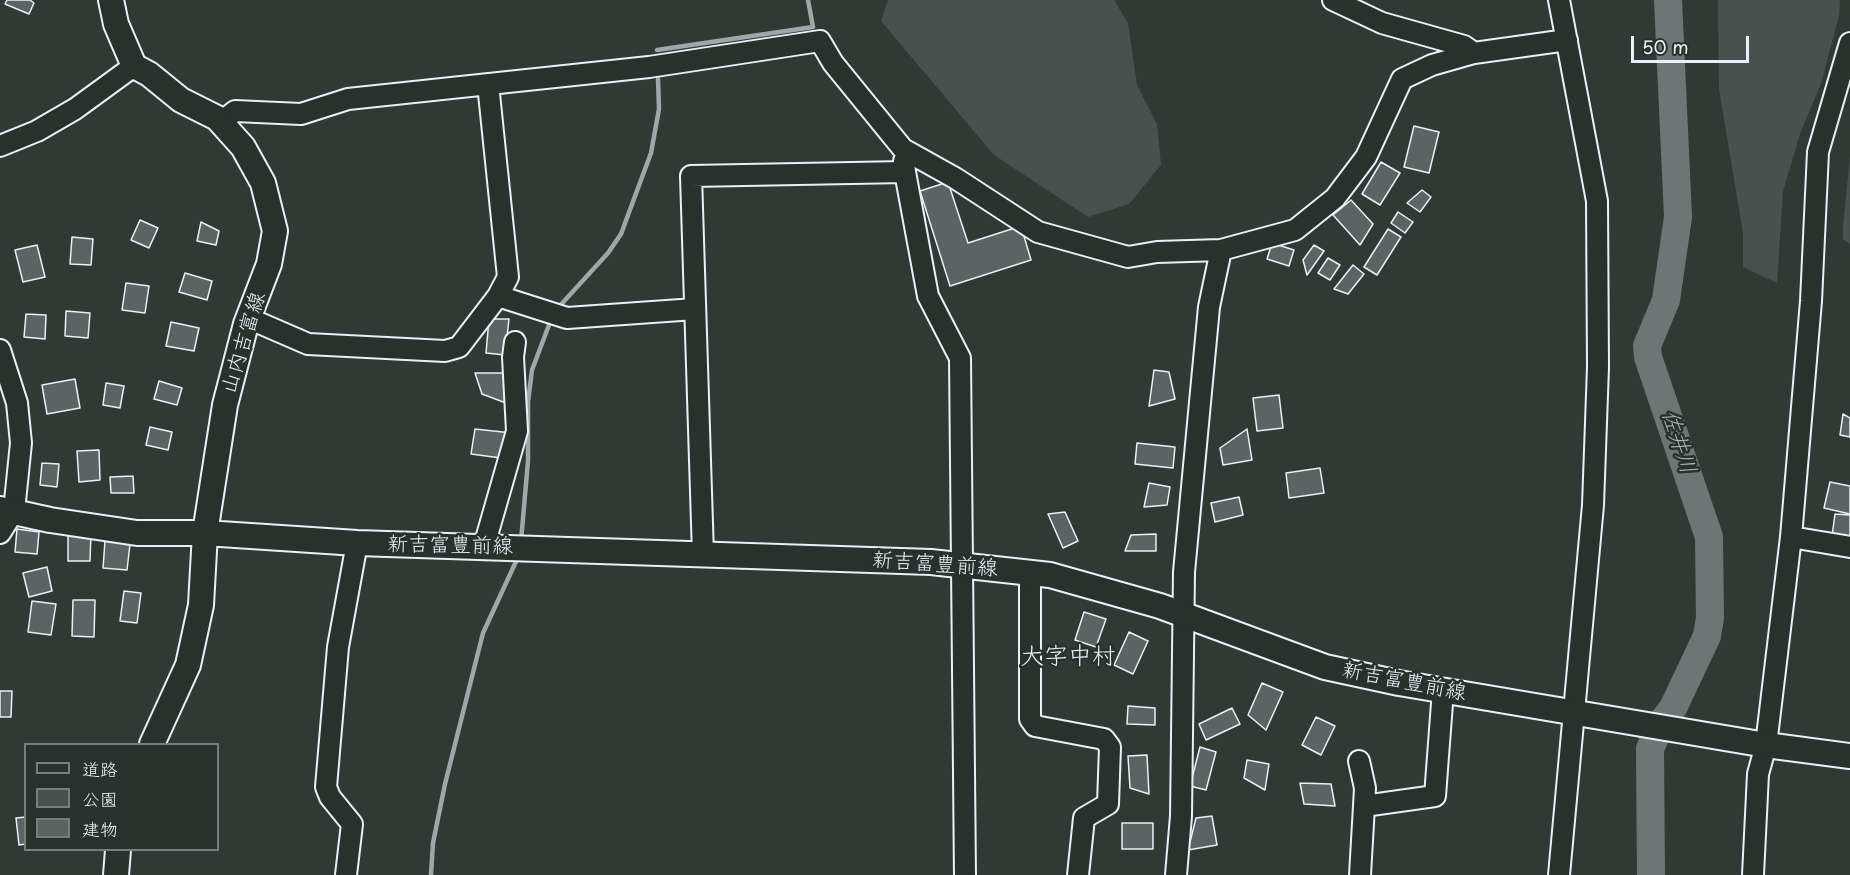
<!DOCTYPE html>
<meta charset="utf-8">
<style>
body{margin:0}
#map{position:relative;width:1850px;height:875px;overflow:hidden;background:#2e3b35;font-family:"Playpen Sans","Klee One",sans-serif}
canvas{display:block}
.legend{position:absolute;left:24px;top:743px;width:195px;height:108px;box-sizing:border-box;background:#26332d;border:2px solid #747f7e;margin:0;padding:8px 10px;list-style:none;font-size:18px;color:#e8f1f8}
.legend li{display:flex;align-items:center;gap:12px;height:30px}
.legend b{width:30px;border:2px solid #747f7e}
.scale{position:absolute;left:1631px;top:36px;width:118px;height:27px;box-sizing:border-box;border:3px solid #e8f1f8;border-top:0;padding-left:8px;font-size:18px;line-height:21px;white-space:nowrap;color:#e8f1f8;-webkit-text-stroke:4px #26332d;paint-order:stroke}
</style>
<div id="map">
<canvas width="1850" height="875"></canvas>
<ul class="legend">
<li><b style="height:8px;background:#26332d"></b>道路</li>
<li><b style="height:16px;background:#45524e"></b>公園</li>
<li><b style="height:16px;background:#596563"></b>建物</li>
</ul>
<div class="scale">50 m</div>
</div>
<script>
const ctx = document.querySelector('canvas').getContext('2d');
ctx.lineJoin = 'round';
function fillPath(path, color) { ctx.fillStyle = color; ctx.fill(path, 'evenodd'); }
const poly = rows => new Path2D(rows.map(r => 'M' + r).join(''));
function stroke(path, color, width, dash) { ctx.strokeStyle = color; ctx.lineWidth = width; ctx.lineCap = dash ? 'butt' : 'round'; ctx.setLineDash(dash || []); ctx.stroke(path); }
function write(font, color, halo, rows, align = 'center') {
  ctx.font = font + ' "Playpen Sans","Klee One",sans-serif'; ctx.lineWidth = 5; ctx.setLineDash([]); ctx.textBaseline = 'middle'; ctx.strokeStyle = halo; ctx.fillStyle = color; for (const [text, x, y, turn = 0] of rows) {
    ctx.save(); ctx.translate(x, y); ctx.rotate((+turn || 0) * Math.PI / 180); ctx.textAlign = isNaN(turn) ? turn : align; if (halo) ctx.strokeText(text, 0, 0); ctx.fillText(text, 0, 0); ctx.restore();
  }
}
const green = poly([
 [888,0,1114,0,1128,23,1137,85,1157,124,1161,165,1129,204,1088,217,994,155,881,21],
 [1718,0,1840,0,1839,15,1821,84,1801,131,1783,191,1777,283,1743,267,1743,233,1719,89],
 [1850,157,1850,244,1843,239,1843,226]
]);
const stream = poly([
 [657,50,813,27,808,0],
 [556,310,608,253,621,234,651,153,659,109,658,79],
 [521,541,528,461,528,402,532,370,552,317],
 [431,875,433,843,445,784,483,633,519,555]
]);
const river = poly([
 [1651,875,1650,749,1660,725,1673,708,1707,636,1710,618,1709,537,1648,357,1647,346,1666,300,1678,217,1668,0]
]);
const building = poly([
 [7,0,30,0,34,3,29,14,5,4,7,0],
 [1414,126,1439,132,1429,173,1404,167,1414,126],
 [1381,162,1400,173,1380,205,1362,194,1381,162],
 [948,182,968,243,1021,226,1031,260,950,286,920,191,948,182],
 [1422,190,1431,197,1420,212,1407,203,1422,190],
 [1351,200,1373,224,1360,245,1333,215,1351,200],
 [1398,212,1413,222,1405,233,1391,223,1398,212],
 [140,220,158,228,149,248,131,240,140,220],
 [201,222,219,231,216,245,197,241,201,222],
 [1388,229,1401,237,1377,275,1364,267,1388,229],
 [72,237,93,239,91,265,70,264,72,237],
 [1272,243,1294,250,1289,266,1267,259,1272,243],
 [37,245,45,277,23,282,15,250,37,245],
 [1314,245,1324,251,1307,275,1303,260,1314,245],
 [1328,258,1340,265,1330,280,1318,273,1328,258],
 [1353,265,1364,274,1348,294,1334,289,1353,265],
 [185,273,212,281,207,300,179,292,185,273],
 [126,283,149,286,145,313,122,310,126,283],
 [66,311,90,313,88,338,65,336,66,311],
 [26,314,46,315,45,339,24,337,26,314],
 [489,319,509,319,505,355,486,353,489,319],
 [171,322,199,328,194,351,166,346,171,322],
 [1154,370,1169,372,1175,399,1149,406,1154,370],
 [475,373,506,373,506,403,482,394,475,373],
 [75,379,80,408,47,414,42,385,75,379],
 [159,381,182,388,177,405,154,399,159,381],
 [106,383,124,386,120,408,103,405,106,383],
 [1279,395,1283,428,1257,431,1253,398,1279,395],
 [1843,414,1850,418,1850,437,1840,435,1843,414],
 [150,427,172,432,168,450,146,445,150,427],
 [475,429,512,433,501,458,471,454,475,429],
 [1247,429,1252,460,1223,465,1220,448,1247,429],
 [1137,443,1175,447,1173,468,1135,464,1137,443],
 [99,450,100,480,79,482,77,451,99,450],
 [42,463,59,464,57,487,40,485,42,463],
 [1320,468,1324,493,1289,498,1286,473,1320,468],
 [133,476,134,493,111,493,110,477,133,476],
 [1830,482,1850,486,1850,514,1824,508,1830,482],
 [1149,483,1170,487,1167,505,1144,507,1149,483],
 [1239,497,1243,515,1215,522,1211,503,1239,497],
 [1065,512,1078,541,1063,548,1048,514,1065,512],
 [1835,514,1850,515,1850,539,1832,536,1835,514],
 [17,529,39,532,37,554,15,552,17,529],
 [68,533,91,533,90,561,68,561,68,533],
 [1156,534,1156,551,1125,551,1131,535,1156,534],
 [105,541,130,544,127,570,103,568,105,541],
 [47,567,52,591,29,597,23,573,47,567],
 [124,591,141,593,137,623,120,621,124,591],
 [73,600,95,600,94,637,72,636,73,600],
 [32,601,56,604,51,635,28,632,32,601],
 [1084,612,1106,619,1096,647,1075,640,1084,612],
 [1129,632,1148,641,1133,674,1114,665,1129,632],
 [1262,683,1283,692,1266,730,1248,715,1262,683],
 [0,691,12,691,11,717,0,717,0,691],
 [1128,706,1155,708,1155,725,1127,724,1128,706],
 [1232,708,1240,724,1206,740,1199,724,1232,708],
 [1316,717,1335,726,1321,755,1302,745,1316,717],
 [1200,747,1216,752,1206,790,1190,786,1200,747],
 [1147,755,1149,794,1130,788,1128,756,1147,755],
 [1247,760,1269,764,1265,790,1244,778,1247,760],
 [1300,783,1331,784,1335,806,1304,804,1300,783],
 [1212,816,1217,845,1188,850,1196,818,1212,816],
 [26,817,26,844,19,845,16,818,26,817],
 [1122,823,1153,823,1153,849,1122,849,1122,823]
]);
const minor = poly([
 [1333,0,1382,23,1464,46,1474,53],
 [220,123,235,111,301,114,348,99,649,67,820,41,833,63,903,149,955,178,1038,232,1128,257,1157,252,1221,250],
 [0,146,37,131,75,109,134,66],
 [905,172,928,296,960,358,965,875],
 [498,296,567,318,695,309],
 [248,318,308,344,445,351,459,347,498,296,508,277,488,84],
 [0,350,17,403,21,443,14,511,0,533],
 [1791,537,1850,547],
 [484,546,517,431,513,357,515,342],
 [703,555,691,176,905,172,904,161],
 [1030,573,1030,719,1035,726,1104,739,1110,747,1108,804,1084,818,1078,875],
 [1359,761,1365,788,1364,806],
 [346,875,352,824,330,797,326,787,338,647,357,543],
 [1176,875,1181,816,1184,572,1209,307,1221,250,1295,230,1335,198,1366,157,1402,79,1432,65,1474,53,1567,40],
 [1360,875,1364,806,1435,796,1443,690],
 [1559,875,1593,505,1598,367,1597,201,1559,0],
 [1753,875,1758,774,1766,745,1791,537,1811,301,1818,152,1850,43]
]);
const major = poly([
 [111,0,116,24,134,66,149,74,181,100,217,118,243,147,263,183,275,231,269,264,246,324,225,405,205,533,201,605,188,665,152,744],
 [0,509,50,520,137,533,205,533,357,543,931,562,1050,575,1160,606,1325,667,1399,683,1766,745,1850,756],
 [116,875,118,850]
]);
const streetNames = [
 ["山内吉富線",244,343,-73],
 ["新吉富豊前線",450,546,1],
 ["新吉富豊前線",935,565,4],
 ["新吉富豊前線",1404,682,11]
];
const waterNames = [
 ["佐井川",1678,442,72]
];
const quarterNames = [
 ["大字中村",1068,657]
];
fillPath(green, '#45524e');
stroke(stream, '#9da8a9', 4.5);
stroke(river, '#6b7775', 28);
fillPath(building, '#596563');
stroke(building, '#e8f1f8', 1.5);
stroke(minor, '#e8f1f8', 24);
stroke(major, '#e8f1f8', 28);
stroke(minor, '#26332d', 20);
stroke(major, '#26332d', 24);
write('21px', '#e8f1f8', '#26332d', streetNames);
write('italic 22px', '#b0babd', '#26332d', waterNames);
write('24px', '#e8f1f8', '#26332d', quarterNames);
</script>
